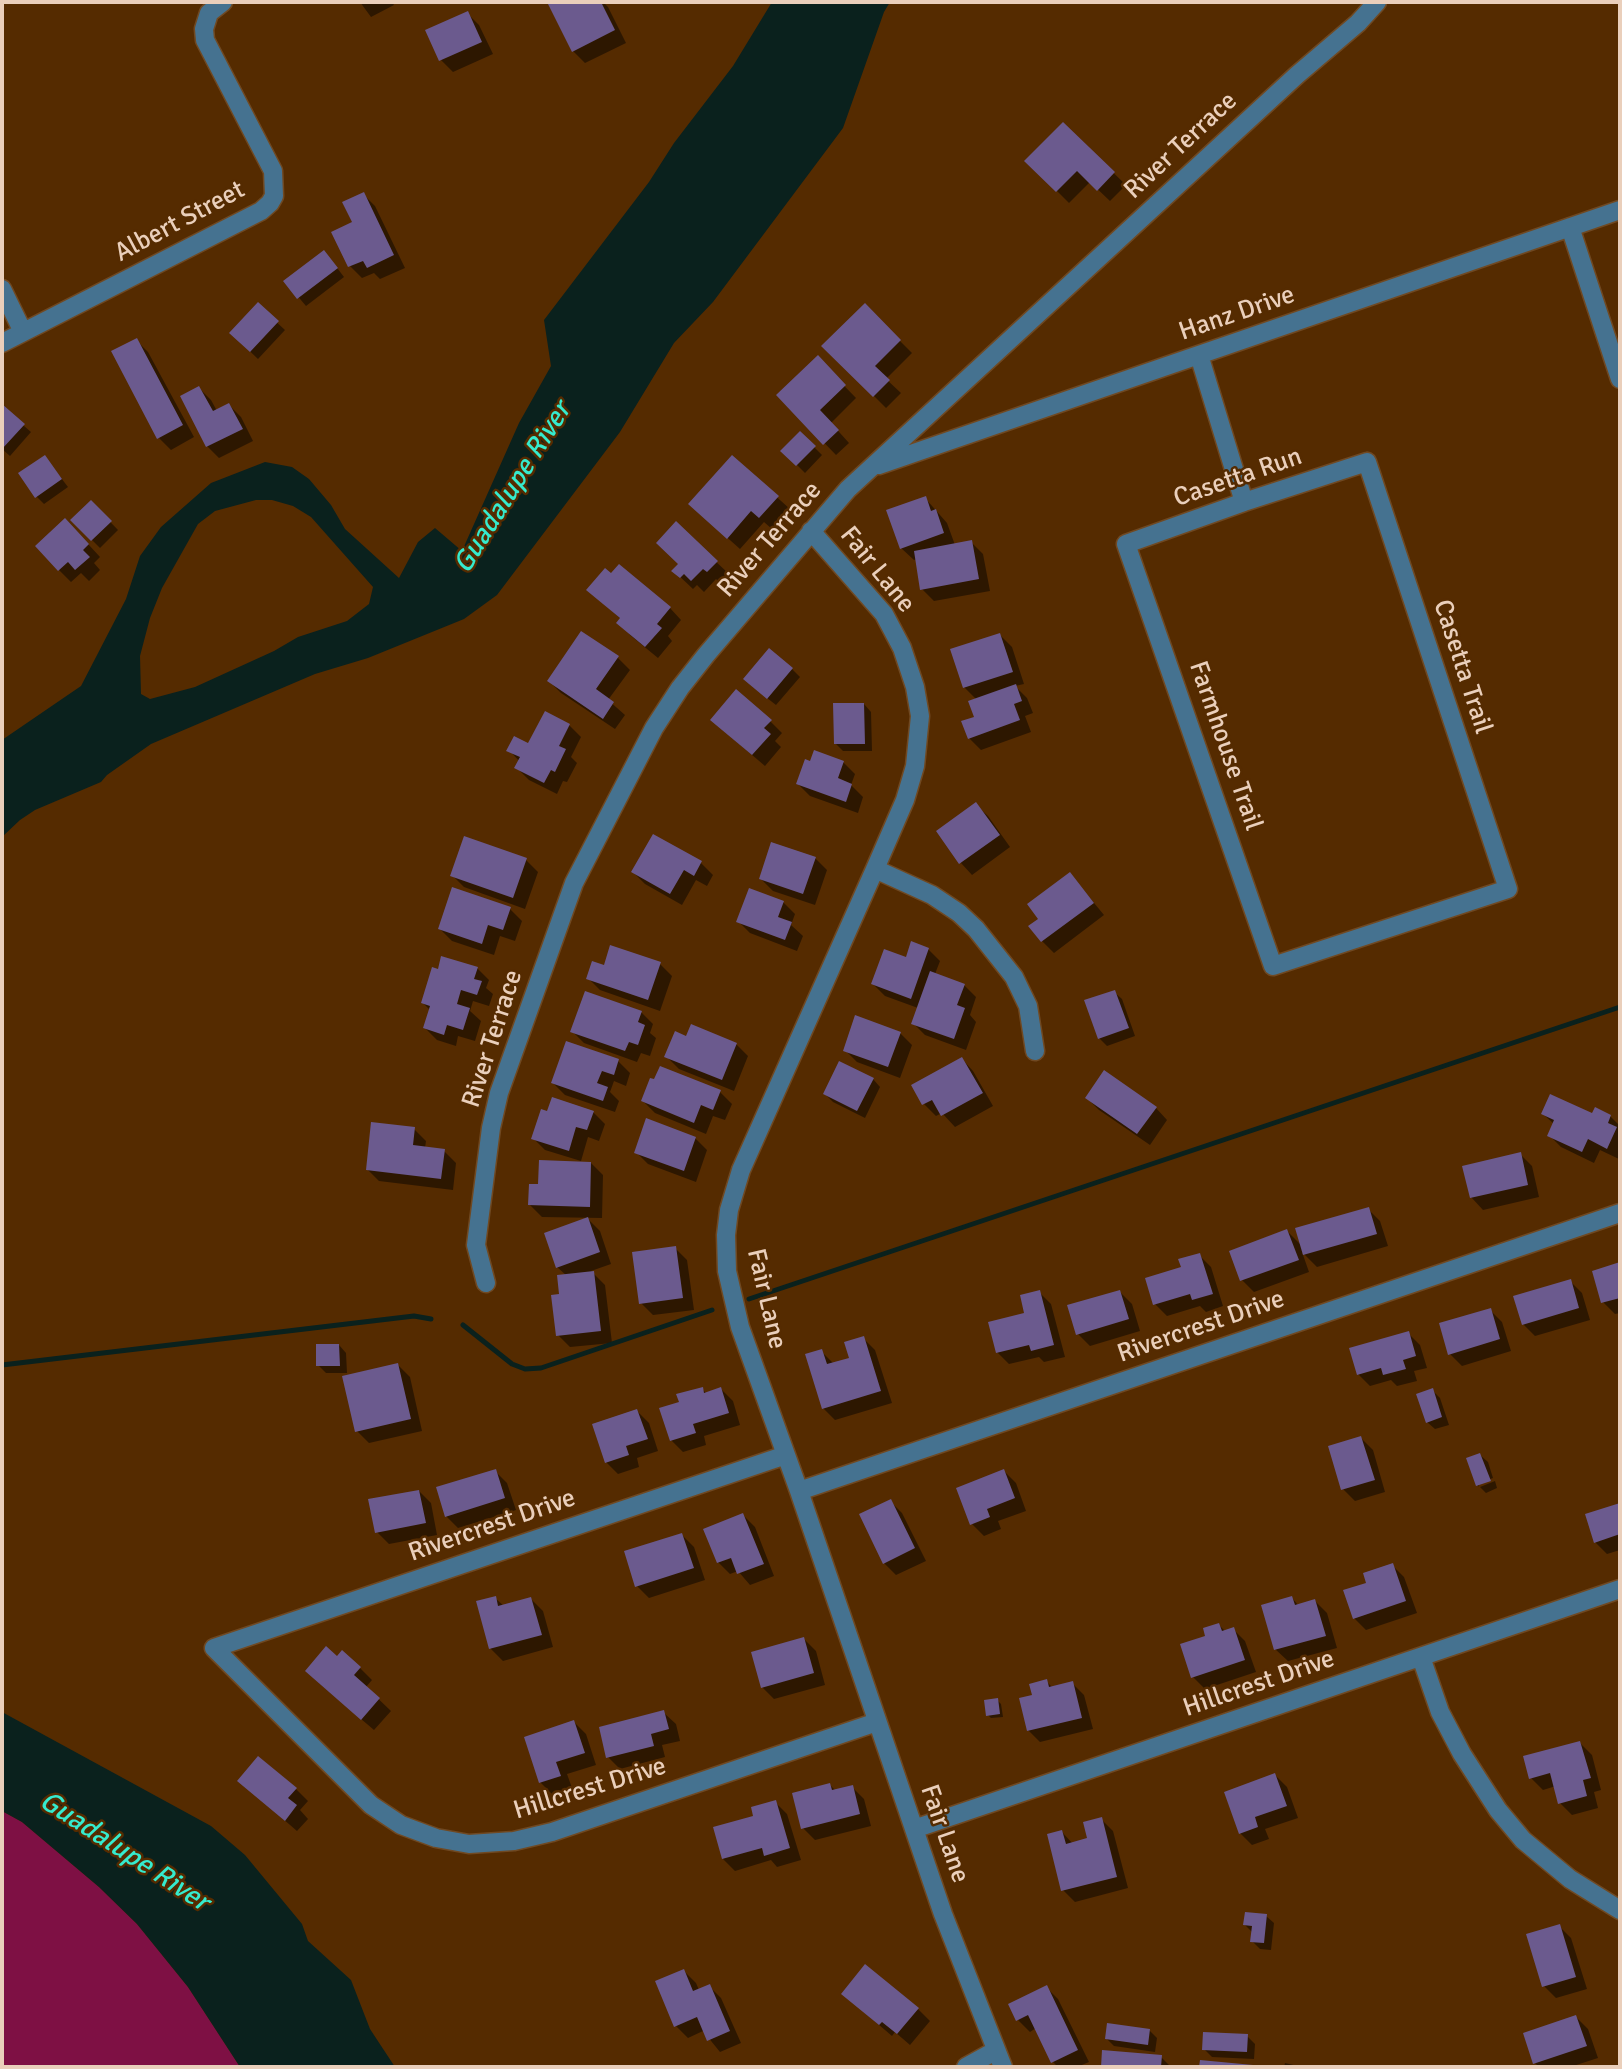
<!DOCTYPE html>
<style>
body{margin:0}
#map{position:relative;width:1622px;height:2069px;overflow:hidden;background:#552b00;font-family:Signika,sans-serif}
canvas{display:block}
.frame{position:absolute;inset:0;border:4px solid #eacfbb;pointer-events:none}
</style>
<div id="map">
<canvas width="1622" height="2069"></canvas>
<div class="frame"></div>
</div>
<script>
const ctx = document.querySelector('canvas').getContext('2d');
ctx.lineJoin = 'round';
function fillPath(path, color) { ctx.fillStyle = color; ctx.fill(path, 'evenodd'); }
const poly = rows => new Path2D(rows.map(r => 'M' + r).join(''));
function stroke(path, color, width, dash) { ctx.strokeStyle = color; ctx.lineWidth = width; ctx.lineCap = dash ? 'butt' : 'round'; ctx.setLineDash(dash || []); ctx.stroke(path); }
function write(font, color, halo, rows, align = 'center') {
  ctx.font = font + ' Signika,sans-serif'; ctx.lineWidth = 5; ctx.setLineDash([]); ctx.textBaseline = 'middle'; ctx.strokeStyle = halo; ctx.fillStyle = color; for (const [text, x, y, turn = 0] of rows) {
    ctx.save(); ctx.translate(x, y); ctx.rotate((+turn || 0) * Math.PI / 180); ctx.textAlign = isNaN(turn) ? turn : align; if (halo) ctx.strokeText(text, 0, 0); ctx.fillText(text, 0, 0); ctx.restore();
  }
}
const green = poly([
 [2,1811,22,1822,99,1887,137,1924,188,1987,240,2067,2,2067]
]);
const water = poly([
 [772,2,890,2,884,12,843,128,713,302,674,343,620,432,497,595,464,619,368,658,315,674,151,744,107,775,101,782,35,810,20,820,2,837,2,740,81,686,126,599,140,556,161,527,211,483,265,462,292,467,309,479,331,505,345,529,399,578,418,542,435,528,462,551,519,423,551,366,544,320,649,182,674,143,733,66],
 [256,500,272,500,293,506,311,517,373,587,369,604,347,621,298,637,274,651,195,687,150,699,141,694,140,656,150,618,162,588,198,524,215,511],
 [2,1712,211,1826,245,1855,302,1924,308,1941,351,1980,370,2029,395,2067,240,2067,188,1987,137,1924,99,1887,22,1822,2,1811]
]);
const shadow = poly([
 [360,2,392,2,394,5,371,17],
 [549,2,603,2,608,7,626,43,585,63,573,51],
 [467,13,479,25,493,54,453,72,441,60],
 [1063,124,1126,185,1110,201,1090,182,1069,203,1027,161],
 [363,194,375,206,405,268,380,279,374,273,362,278,350,266,354,222],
 [331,260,344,277,306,306,285,281],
 [258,305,285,330,258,359,231,333],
 [865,306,912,353,886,379,901,393,886,408,824,346],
 [136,340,148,352,194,437,171,450,159,438],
 [817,358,856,398,831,423,849,443,836,455,778,395],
 [199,388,211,400,217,411,229,405,241,417,253,441,219,458,207,446],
 [2,407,31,432,10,456,2,449],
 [800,433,822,455,805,473,783,451],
 [45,457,68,487,44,504,36,496],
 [732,457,790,509,772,529,764,522,740,549,703,516],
 [925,498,947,523,955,545,971,542,983,554,990,591,934,601,922,589,917,559,914,560,901,548],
 [91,502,118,530,100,548,72,520],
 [676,524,729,574,720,583,716,579,704,592,697,585,693,589,674,571,680,564],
 [77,532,100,557,94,563,100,570,89,581,81,573,71,582,59,570],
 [588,590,670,608,681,620,668,636,672,641,658,658,630,635,621,619],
 [1000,635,1012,647,1024,684,1015,686,1027,698,1033,713,1025,716,1031,732,981,750,969,738,976,718,977,700,964,687],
 [618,658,630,670,608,700,625,715,615,729,561,693,549,681],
 [792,669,800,677,776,705,753,687],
 [864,704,871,712,872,751,843,751,835,743],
 [770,721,782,733,775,741,781,747,765,766,724,731],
 [569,725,581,737,571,757,577,763,567,782,563,781,557,794,529,780,517,768,520,762,509,750,529,745],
 [843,762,855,774,851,785,863,797,858,813,810,796,798,784],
 [976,805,988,816,1010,847,972,875,961,863],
 [653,836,701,863,713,875,707,886,696,880,682,905,645,884,633,872],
 [815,858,827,870,815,905,773,891,761,879],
 [526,860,538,872,525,909,464,887,452,875],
 [1070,874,1104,915,1054,953,1042,941,1040,920],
 [783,902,795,914,791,925,803,936,797,951,750,933,738,921],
 [510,909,522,921,515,941,500,936,494,955,452,941,440,929],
 [928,949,940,961,935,974,964,985,976,997,970,1015,976,1022,966,1050,925,1035,913,1023,918,1008,885,996,873,984,907,959],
 [660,964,672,976,660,1011,600,990,588,978,605,968],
 [477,968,489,980,486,988,493,994,489,1006,473,1001,470,1011,481,1021,475,1041,458,1036,456,1046,437,1040,425,1028,430,1010,423,1003],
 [1114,992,1122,999,1135,1036,1107,1046,1099,1038],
 [641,1012,653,1024,650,1033,656,1038,650,1056,641,1053,637,1062,584,1043,572,1031],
 [900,1033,912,1045,900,1078,857,1062,845,1050],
 [687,1038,736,1044,748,1056,734,1091,679,1069,667,1057],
 [962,1059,973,1071,993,1106,955,1127,942,1113,936,1116,924,1104,913,1086],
 [618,1061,630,1073,626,1086,614,1081,610,1092,619,1101,615,1112,565,1095,553,1083],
 [873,1079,880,1087,865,1118,833,1102,825,1094],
 [720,1092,732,1104,725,1120,713,1116,706,1134,655,1113,643,1101],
 [1087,1098,1156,1108,1167,1120,1150,1145,1099,1110],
 [593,1112,605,1124,599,1141,588,1137,581,1161,545,1150,533,1138],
 [1543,1114,1610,1116,1620,1126,1619,1159,1600,1150,1594,1163,1561,1147,1549,1135,1554,1124],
 [414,1129,426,1141,425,1148,444,1151,456,1163,453,1190,379,1181,367,1169],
 [695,1138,707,1150,696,1182,648,1164,636,1152],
 [1520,1154,1532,1166,1539,1197,1483,1210,1471,1197],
 [591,1163,603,1175,602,1218,542,1217,530,1205,540,1186],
 [1368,1209,1380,1221,1388,1246,1317,1267,1302,1252,1309,1272,1254,1292,1242,1280,1287,1231,1303,1247],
 [588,1219,600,1231,611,1264,591,1271,605,1285,612,1343,570,1347,558,1335,561,1296,567,1276,557,1267],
 [675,1248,687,1260,694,1310,653,1315,641,1303],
 [1199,1255,1211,1267,1223,1306,1206,1312,1200,1306,1167,1316,1155,1304,1183,1268],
 [1620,1264,1620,1313,1615,1314,1603,1302,1594,1272],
 [1570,1281,1582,1293,1590,1320,1535,1336,1523,1324],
 [1039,1292,1051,1304,1065,1357,1044,1362,1039,1357,1009,1364,997,1352],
 [1120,1292,1132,1304,1140,1331,1090,1346,1078,1334],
 [1490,1310,1502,1322,1511,1351,1462,1366,1450,1354],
 [1408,1333,1420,1345,1427,1368,1414,1371,1417,1381,1397,1386,1391,1380,1370,1386,1358,1374],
 [863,1338,875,1350,892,1403,835,1420,823,1408,821,1351,834,1364,851,1359],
 [339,1345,346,1353,347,1373,326,1373,318,1365],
 [398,1365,410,1377,422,1431,369,1443,357,1431],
 [702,1389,707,1394,721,1389,733,1401,740,1425,704,1436,706,1445,683,1452,671,1440,681,1403],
 [1432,1390,1440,1398,1449,1425,1435,1429,1427,1422],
 [637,1411,649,1423,658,1451,637,1458,639,1467,618,1474,606,1462],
 [1361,1438,1373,1450,1385,1492,1355,1501,1343,1489],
 [1480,1455,1488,1462,1493,1478,1479,1483,1479,1487,1478,1485],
 [495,1471,507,1483,516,1510,458,1528,446,1516],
 [1004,1471,1016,1483,1026,1511,998,1521,1001,1529,984,1536,972,1524],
 [1495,1481,1497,1488,1486,1493,1480,1487],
 [419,1491,431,1503,437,1535,389,1544,377,1532],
 [890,1501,902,1513,926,1561,896,1575,884,1563],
 [1620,1505,1620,1550,1607,1554,1595,1542,1587,1515],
 [743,1515,755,1527,774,1576,750,1585,738,1571,730,1574,718,1562],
 [682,1535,694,1547,705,1580,649,1598,637,1586],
 [1392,1565,1404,1577,1417,1613,1366,1630,1354,1618,1368,1584],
 [495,1598,504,1606,531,1599,543,1611,553,1647,503,1661,491,1649],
 [1292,1598,1299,1606,1315,1601,1327,1613,1337,1648,1288,1661,1275,1649],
 [1219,1625,1226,1632,1233,1629,1245,1641,1256,1672,1205,1689,1193,1677,1208,1637],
 [804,1639,816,1651,825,1685,774,1699,762,1687],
 [337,1658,360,1668,372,1680,366,1687,391,1711,374,1730,319,1683],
 [1046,1681,1053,1688,1072,1683,1084,1695,1093,1729,1040,1742,1028,1730,1034,1696],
 [997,1700,1001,1704,1003,1717,991,1718,988,1715],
 [663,1712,676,1724,680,1741,662,1745,665,1757,620,1769,608,1757],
 [574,1722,586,1734,596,1765,567,1774,572,1788,552,1794,540,1782],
 [1580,1743,1592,1755,1601,1790,1594,1792,1598,1808,1572,1815,1560,1803,1556,1786,1543,1790,1531,1778],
 [1275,1775,1287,1787,1298,1818,1265,1829,1269,1839,1252,1845,1240,1833],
 [239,1781,296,1789,308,1801,300,1810,308,1819,297,1831],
 [830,1785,836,1791,852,1787,864,1799,871,1826,815,1840,803,1828],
 [775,1802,787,1814,801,1860,777,1867,771,1860,735,1871,723,1859,755,1817],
 [1101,1819,1113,1831,1128,1888,1075,1902,1063,1890,1062,1832,1073,1844,1089,1839],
 [1266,1916,1274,1923,1271,1950,1260,1949,1252,1941,1253,1933,1245,1925],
 [1559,1926,1571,1938,1587,1989,1556,1998,1544,1986],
 [684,1971,696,1983,699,1990,709,1986,721,1998,741,2043,720,2052,703,2031,688,2038,676,2026],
 [1046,1987,1058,1999,1089,2062,1077,2067,1058,2067,1053,2062,1036,2028,1030,2032,1018,2020],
 [843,1994,918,2009,930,2021,910,2045,895,2032,892,2036],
 [1576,2017,1588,2029,1598,2058,1570,2067,1539,2067,1535,2063],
 [1149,2030,1157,2038,1155,2052,1114,2046,1107,2039],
 [1247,2036,1255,2044,1254,2059,1212,2057,1204,2049],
 [1104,2052,1161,2057,1171,2067,1103,2067],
 [1285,2063,1302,2067,1284,2067]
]);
const stream = poly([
 [749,1299,1620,1007],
 [463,1325,512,1364,525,1369,541,1368,712,1310],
 [2,1365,414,1316,431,1319]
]);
const building = poly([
 [547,2,573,2,574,4,579,2,601,2,615,30,572,52],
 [468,11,482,42,439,61,425,30],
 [1063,122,1115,172,1097,191,1077,171,1056,192,1024,161],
 [364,192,394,255,367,268,363,261,348,267,331,232,352,222,342,202],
 [324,250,338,268,297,299,283,281],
 [258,302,279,321,250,352,229,333],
 [865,303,901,340,875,366,890,380,873,397,821,346],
 [137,338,183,425,157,439,111,351],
 [818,355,846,385,820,410,839,430,823,445,776,395],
 [199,386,213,411,229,403,243,429,206,447,180,396],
 [2,404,25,424,2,449],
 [800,431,816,446,796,466,780,451],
 [45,455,62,479,35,498,18,473],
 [732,455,779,496,759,518,751,511,727,539,688,504],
 [926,496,931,511,936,509,944,533,900,549,886,510],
 [91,500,112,521,91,541,70,520],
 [65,518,89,544,83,550,90,557,75,570,68,562,58,571,35,546],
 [676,521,718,561,707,572,703,569,691,581,684,574,680,578,671,571,678,564,656,543],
 [972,540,979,579,920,590,914,551],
 [619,564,671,607,657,624,662,628,645,647,616,623,620,618,586,590,605,568,611,573],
 [581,631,619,656,596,689,614,702,603,719,547,681],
 [1000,633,1013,672,963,688,950,649],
 [769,648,793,668,767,699,743,679],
 [1016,684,1022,701,1014,704,1020,720,968,739,961,721,974,717,968,701],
 [736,689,772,720,764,728,771,734,752,755,710,720],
 [833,703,864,703,865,744,834,744],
 [545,711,570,724,559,746,566,749,555,772,551,770,544,783,514,768,520,757,506,751,514,736,528,743],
 [814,750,844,761,838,778,852,784,846,802,796,784,805,759,810,761],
 [976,802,1000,835,959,864,936,831],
 [653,834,702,861,694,876,684,870,670,894,631,872],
 [464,836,527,858,513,898,450,876],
 [771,842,816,857,803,894,759,879],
 [1070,872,1094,903,1041,942,1028,926,1038,919,1027,904],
 [452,887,511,907,503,930,488,925,482,944,438,929],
 [749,888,784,901,778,917,792,922,785,940,736,922],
 [911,941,929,948,911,999,871,984,884,949,906,957],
 [610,945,661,962,648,1000,586,979,592,961,604,965],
 [441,956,478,967,474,979,482,981,477,995,461,990,457,1004,470,1008,463,1030,447,1025,444,1035,423,1028,430,1006,421,1003,432,967,438,969],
 [930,971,965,984,957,1005,965,1008,954,1039,911,1024],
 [1115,990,1129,1028,1098,1039,1084,1000],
 [585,991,642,1011,638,1022,645,1025,638,1045,629,1042,625,1051,570,1032],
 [855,1015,901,1032,888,1067,843,1051],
 [691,1024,737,1043,722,1080,664,1057,675,1031,686,1036],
 [566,1041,619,1059,614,1075,602,1071,597,1083,608,1087,603,1101,551,1083],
 [962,1057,983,1093,941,1116,932,1100,922,1105,911,1085],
 [839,1061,874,1078,857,1111,823,1094],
 [660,1066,721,1090,713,1110,701,1105,694,1123,641,1101,650,1078,654,1079],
 [1104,1070,1157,1107,1137,1134,1085,1098],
 [1550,1094,1592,1113,1595,1107,1611,1115,1608,1123,1617,1127,1607,1149,1588,1139,1582,1152,1547,1136,1554,1120,1541,1114],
 [552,1097,594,1111,587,1130,576,1127,569,1151,531,1139,541,1109,547,1111],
 [646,1118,696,1137,684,1171,634,1153],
 [371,1122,415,1127,413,1145,445,1149,441,1179,366,1170],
 [1521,1152,1528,1185,1470,1198,1462,1166],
 [539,1160,591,1162,590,1207,528,1205,529,1184,538,1184],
 [1369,1207,1377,1234,1303,1255,1295,1228],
 [588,1217,600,1252,556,1268,544,1233],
 [1287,1229,1299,1260,1240,1281,1229,1251],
 [676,1246,683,1298,639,1304,632,1252],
 [1200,1253,1213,1294,1192,1300,1190,1294,1153,1305,1145,1278,1181,1267,1178,1259],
 [1620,1262,1620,1298,1601,1303,1592,1271],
 [594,1271,601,1331,556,1336,551,1295,559,1294,557,1275],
 [1571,1279,1579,1308,1522,1325,1513,1296],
 [1040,1290,1054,1345,1031,1351,1029,1345,996,1353,988,1322,1024,1313,1020,1295],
 [1120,1290,1129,1319,1076,1335,1067,1305],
 [1491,1308,1500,1339,1448,1355,1439,1323],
 [1409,1331,1416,1356,1403,1360,1406,1369,1383,1375,1381,1368,1357,1375,1349,1348],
 [864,1336,881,1391,822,1409,805,1354,822,1349,827,1364,849,1358,844,1342],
 [316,1344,339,1344,340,1366,316,1366],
 [398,1363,411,1419,355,1432,342,1376],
 [703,1387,704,1393,721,1387,729,1413,693,1424,696,1433,670,1441,659,1408,679,1402,676,1394],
 [1433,1388,1442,1417,1426,1423,1416,1394],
 [637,1409,648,1439,626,1446,629,1455,605,1463,592,1424],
 [1361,1436,1375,1480,1341,1490,1328,1446],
 [1480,1453,1491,1481,1476,1486,1466,1458],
 [496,1469,505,1498,445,1517,436,1487],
 [1004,1469,1015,1498,987,1509,990,1517,970,1525,956,1488],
 [419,1490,426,1523,375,1533,368,1499],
 [891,1499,915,1548,883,1564,859,1514],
 [1620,1503,1620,1534,1594,1543,1585,1514],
 [743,1513,764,1564,737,1574,731,1558,717,1563,703,1529],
 [682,1533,694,1568,635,1587,624,1551],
 [1393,1563,1406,1601,1353,1619,1343,1590,1366,1583,1363,1573],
 [496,1596,498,1606,531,1597,542,1635,489,1649,476,1601],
 [1292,1596,1295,1605,1315,1599,1326,1636,1274,1650,1261,1605],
 [1219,1623,1222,1631,1234,1627,1245,1660,1191,1678,1180,1644,1205,1636,1203,1628],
 [804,1637,814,1673,761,1688,751,1652],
 [326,1646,337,1656,342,1650,361,1667,354,1675,380,1698,361,1720,305,1671],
 [1047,1679,1049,1687,1073,1681,1082,1718,1027,1731,1019,1698,1032,1695,1029,1684],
 [998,1698,1000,1714,986,1716,984,1700],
 [664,1710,669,1729,651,1734,654,1746,606,1758,599,1727],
 [574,1720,585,1753,556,1762,561,1776,539,1783,524,1737],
 [1580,1741,1591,1778,1583,1780,1587,1796,1558,1804,1550,1773,1529,1779,1523,1756],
 [258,1756,297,1788,288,1798,297,1805,285,1821,237,1781],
 [1275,1773,1287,1806,1255,1817,1258,1827,1239,1834,1224,1792],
 [830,1783,832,1790,853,1785,860,1814,801,1829,792,1793],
 [776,1800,790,1848,764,1856,762,1848,722,1859,713,1827,753,1816,751,1807],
 [1102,1817,1117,1877,1061,1891,1047,1834,1062,1830,1066,1844,1087,1838,1083,1822],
 [1245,1912,1267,1914,1264,1943,1250,1942,1252,1926,1243,1925],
 [1560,1924,1576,1977,1542,1987,1526,1934],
 [865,1964,919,2008,897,2034,882,2022,879,2025,841,1994],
 [684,1969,693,1991,710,1984,730,2031,707,2041,697,2017,674,2027,655,1981],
 [1047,1985,1078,2050,1051,2063,1028,2015,1016,2021,1008,2004],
 [1576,2015,1587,2046,1533,2064,1523,2033],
 [1107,2023,1150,2029,1148,2045,1105,2039],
 [1203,2032,1248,2034,1247,2052,1202,2050],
 [1102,2050,1162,2055,1161,2067,1101,2067],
 [1200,2060,1253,2065,1252,2067,1199,2067]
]);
const minor = poly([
 [1570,227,1620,379],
 [2,289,23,332],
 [2,343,261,211,270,203,274,196,273,171,205,40,204,29,209,13,223,2],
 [1199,355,1244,502],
 [1367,462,1508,889,1273,966,1126,544,1244,502,1367,462],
 [879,465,1620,210],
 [811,531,884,614,902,648,915,687,920,716,915,766,905,800,875,869,741,1170,729,1210,726,1235,727,1271,740,1327,799,1491,943,1914,1003,2067],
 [875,869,932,895,959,913,976,929,1014,977,1028,1006,1035,1051],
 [486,1283,476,1245,491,1128,499,1093,574,883,654,728,680,688,706,655,848,489,1297,75,1358,23,1377,2],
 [786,1455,214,1648,371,1805,401,1825,436,1838,469,1844,514,1841,552,1832,877,1722],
 [799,1491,1620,1213],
 [1421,1657,1440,1712,1462,1754,1498,1810,1523,1840,1570,1879,1620,1910],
 [914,1829,1620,1589],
 [966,2067,995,2051]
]);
const streetNames = [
 ["River Terrace",1181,146,-43],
 ["Albert Street",180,222,-28],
 ["Hanz Drive",1237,314,-19],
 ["Casetta Run",1238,478,-19],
 ["River Terrace",770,540,-49],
 ["Fair Lane",877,570,51],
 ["Casetta Trail",1462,667,72],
 ["Farmhouse Trail",1225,746,71],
 ["River Terrace",493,1039,-72],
 ["Fair Lane",766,1299,77],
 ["Rivercrest Drive",1201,1327,-19],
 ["Rivercrest Drive",492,1526,-19],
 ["Hillcrest Drive",1259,1684,-19],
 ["Hillcrest Drive",590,1789,-17],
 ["Fair Lane",944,1834,71]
];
const waterNames = [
 ["Guadalupe River",513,488,-58],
 ["Guadalupe River",124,1852,33]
];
fillPath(green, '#7e1044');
fillPath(water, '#0a211d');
fillPath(shadow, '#0007');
stroke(stream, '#0a211d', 5);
fillPath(building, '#6b5a8e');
stroke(minor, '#704922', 21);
stroke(minor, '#457290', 18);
write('26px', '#eacfbb', '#552b00', streetNames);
write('italic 28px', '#35ebce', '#552b00', waterNames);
</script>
